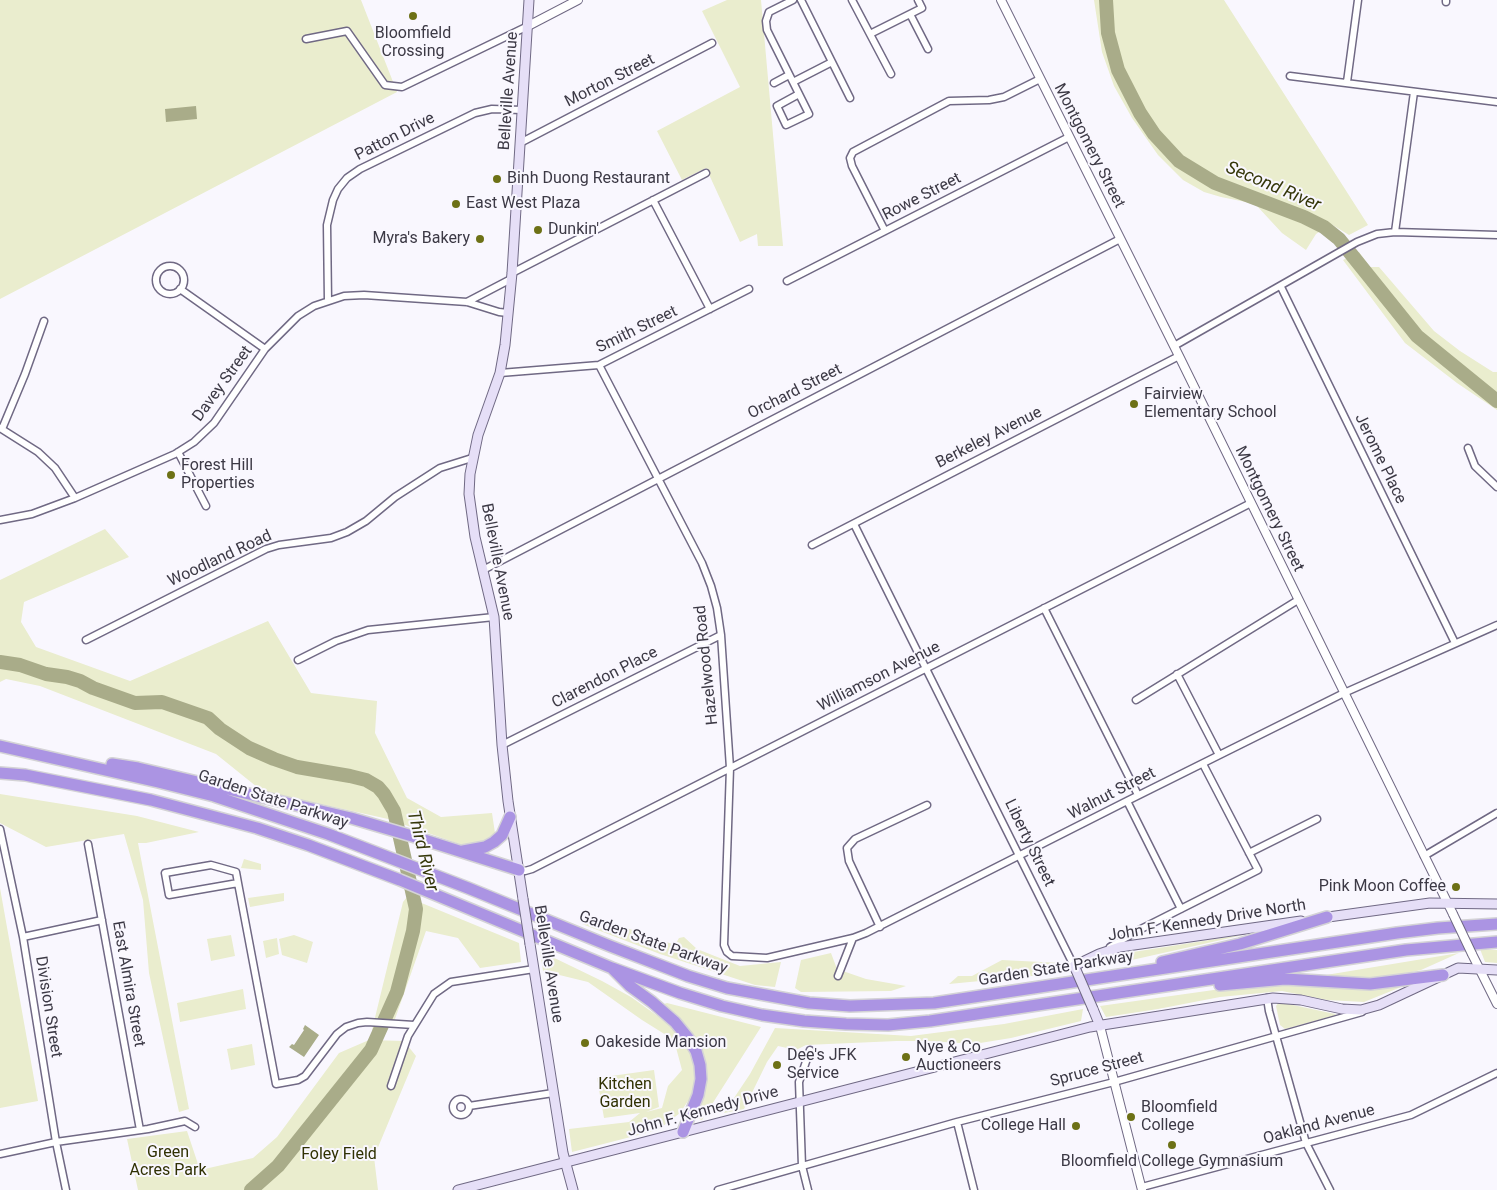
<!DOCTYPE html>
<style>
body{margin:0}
canvas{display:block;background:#f9f7fe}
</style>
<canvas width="1497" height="1190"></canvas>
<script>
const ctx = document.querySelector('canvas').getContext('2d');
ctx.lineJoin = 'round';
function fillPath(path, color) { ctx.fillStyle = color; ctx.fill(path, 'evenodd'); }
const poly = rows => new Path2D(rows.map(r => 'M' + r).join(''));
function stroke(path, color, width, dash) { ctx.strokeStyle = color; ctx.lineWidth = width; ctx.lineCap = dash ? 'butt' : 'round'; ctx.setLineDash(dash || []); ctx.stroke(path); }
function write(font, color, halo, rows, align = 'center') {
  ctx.font = font + ' Roboto,sans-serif'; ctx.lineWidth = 4; ctx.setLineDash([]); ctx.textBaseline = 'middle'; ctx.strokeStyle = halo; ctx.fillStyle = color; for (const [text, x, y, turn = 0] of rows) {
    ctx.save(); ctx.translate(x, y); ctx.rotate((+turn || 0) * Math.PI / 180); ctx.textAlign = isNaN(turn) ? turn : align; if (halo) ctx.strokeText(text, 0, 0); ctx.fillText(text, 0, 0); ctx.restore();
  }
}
const green = poly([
 [0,0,361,0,397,92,0,299],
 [727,0,761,0,783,246,758,246,757,234,740,242,706,168,682,180,657,131,740,87,702,11],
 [1094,0,1224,0,1368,225,1349,235,1331,224,1316,234,1306,250,1282,233,1257,206,1246,202,1221,197,1204,192,1183,180,1158,155,1132,118,1114,86,1102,52],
 [1359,252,1370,267,1379,267,1434,331,1460,351,1493,372,1497,372,1497,410,1457,383,1405,343,1343,260],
 [105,529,129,557,24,602,21,622,36,647,130,681,268,621,311,693,377,701,375,733,407,798,441,817,492,813,495,833,480,844,462,845,388,819,262,791,216,754,40,686,6,679,0,682,0,580],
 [0,794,137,816,199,832,146,843,138,843,189,1109,179,1112,149,973,143,900,124,834,46,847,0,823],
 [244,859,261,864,261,870,241,868],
 [0,888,38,1101,0,1108],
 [284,893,284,901,250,907,248,898],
 [407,897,519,943,521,962,480,968,458,938,426,931,395,1019,387,1029,372,1030,403,902],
 [587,914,675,945,679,938,684,937,697,949,740,966,781,962,775,987,755,985,660,954,582,924],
 [1248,934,1087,970,1114,955],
 [231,935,235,956,211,961,207,939],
 [294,935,313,942,307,963,282,955,279,939],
 [277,938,279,954,266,958,263,941],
 [1480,949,1497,950,1497,963,1485,962],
 [540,951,602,981,631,997,666,1022,689,1047,695,1069,694,1092,680,1113,658,1130,572,1152,569,1129,629,1122,640,1113,604,1118,597,1078,654,1070,659,1107,646,1112,662,1108,668,1086,682,1070,674,1040,642,1020,588,982,543,971],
 [831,953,837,969,866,979,906,986,891,991,801,992,795,988,801,960],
 [1459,953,1421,970,1381,979,1326,975],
 [1002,960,1061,963,1066,970,1032,976,949,984,958,976,972,976],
 [1287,983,1411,983,1364,1002,1327,1000,1282,991,1220,997,1158,1009,1106,1017,1100,1006,1242,986],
 [243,989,246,1009,180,1022,177,1003],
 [1279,1002,1335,1014,1336,1015,1285,1029,1280,1025,1276,1006],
 [667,1003,761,1027,702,1120,694,1117,704,1064,661,1005],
 [1083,1009,1081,1021,1011,1038,974,1044,929,1041,897,1041,806,1045,796,1050,778,1046,767,1062,744,1109,724,1113,750,1074,775,1028,911,1036,1004,1024],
 [369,1040,404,1041,416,1056,374,1157,378,1190,138,1190,127,1139,187,1131,200,1170,253,1158,277,1137,339,1053],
 [252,1044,255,1065,231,1070,227,1049]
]);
const water = poly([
 [196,106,197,119,166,122,165,109],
 [305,1025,319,1035,304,1057,289,1047,292,1044,294,1045,304,1030,303,1029]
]);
const river = poly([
 [1106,0,1108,33,1118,70,1140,113,1154,134,1179,161,1215,183,1304,217,1324,227,1339,239,1417,336,1497,401],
 [0,662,20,665,46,674,67,677,80,681,93,688,135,703,162,702,208,718,220,729,249,748,274,759,297,767,350,776,366,780,378,787,384,794,394,811,416,909,413,931,397,992,371,1050,278,1166,251,1190]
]);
const minor = poly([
 [793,0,769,12,766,21,767,30,809,114,786,125,777,106,799,94],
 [852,0,891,74],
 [1446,2,1446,0],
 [910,14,928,49],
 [870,34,922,8,918,0],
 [306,39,347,31,385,85,402,87,528,26],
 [832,62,850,98],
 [1290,76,1497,102],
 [793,82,832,62,801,0],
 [1347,82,1358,0],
 [774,83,789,75],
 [520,143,712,43],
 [653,200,710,309],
 [885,231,852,166,850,158,853,152,949,101,989,100,1004,97,1040,79],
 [1395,232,1414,92],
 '156 280a14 14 0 1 1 28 0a14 14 0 1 1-28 0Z',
 [512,273,706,173],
 [787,281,1069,137],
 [1281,287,1455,643],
 [180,289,265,349],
 [328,301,327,225,333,200,338,189,347,178,360,169,475,113,492,109,522,110],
 [467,302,511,279],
 [1174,346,1357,242,1377,234,1395,232,1497,235],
 [599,365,702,563,711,586,717,608,721,635,730,768,724,945,727,952,732,956,767,958,853,938,866,933,1127,801,1344,693,1497,625],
 [500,373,599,365,749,289],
 [0,428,38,452,55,468,75,498],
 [2,429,25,374,44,321],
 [1468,448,1475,466,1497,487],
 [178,452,206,506],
 [0,520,32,514,75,498,175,454,194,442,214,423,265,349,298,316,314,306,344,296,364,295,467,302,499,312,508,313],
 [854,524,1074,966],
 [812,545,1179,356],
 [483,570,1120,239],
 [1044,608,1138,795],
 [86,640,266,549,279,545,331,538,347,532,366,521,395,497,440,468,472,458],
 [298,660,336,641,368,630,494,617],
 [1177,674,1219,755],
 [1136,700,1298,600],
 [502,745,721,635],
 [1127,801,1181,909],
 [0,829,23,937,56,1142,66,1190],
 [88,844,140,1130],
 [1249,853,1317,819],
 [1424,856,1497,813],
 [519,870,525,871,532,869,1251,503],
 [238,883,236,872,211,865,165,873,169,895,238,883,276,1084,298,1080,305,1076,337,1034,346,1027,358,1023,367,1022,414,1025],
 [880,927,849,861,847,848,855,839,927,805],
 [23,937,102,920],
 [1110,947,1139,930,1258,870,1203,764],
 [838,976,853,938],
 [1267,998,1269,1011,1306,1143,1330,1190],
 [391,1086,408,1036,434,994,451,982,534,969],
 '453 1107a8 8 0 1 1 16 0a8 8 0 1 1-16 0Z',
 [469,1106,553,1093],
 [957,1122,974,1190],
 [0,1154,56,1142,148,1129,185,1121,195,1127],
 [1142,1187,1411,1115,1497,1073],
 [718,1190,957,1122,1114,1082,1362,1012],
 [808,1190,802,1166,799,1082,810,1050]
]);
const tertiary = poly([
 [1001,0,1179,356,1453,914],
 [528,26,578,0],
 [1472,954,1497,1004],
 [1100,1026,1142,1190]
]);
const secondary = poly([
 [523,899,508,801,502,745,494,617,475,537,469,494,470,474,478,435,500,373,505,345,512,273,529,0],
 [1321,918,1430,903,1497,904],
 [530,944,563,1153,573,1190],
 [1076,970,1074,966,1099,954,1120,947,1301,921],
 [1093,1009,1100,1026],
 [458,1190,1090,1027,1273,998,1301,1000,1342,1009,1361,1010,1379,1005,1458,968,1497,970]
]);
const motorway = poly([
 [0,746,158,782,214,796,328,834,468,888,610,946,688,976,727,988,809,1003,850,1006,934,1003,1397,933,1438,928,1497,924],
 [112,764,138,768,351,818,412,836,519,870],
 [0,773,25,775,151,800,257,828,308,845,400,880,612,968,680,993,722,1006,762,1015,804,1021,846,1024,888,1025,930,1021,1406,950,1497,942],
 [463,851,485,847,494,842,502,835,510,817],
 [1162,962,1240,944,1327,917],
 [613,969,630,986,652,1002,675,1022,688,1038,696,1051,700,1065,701,1079,698,1095,683,1132],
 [1220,985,1285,979,1370,984,1443,975]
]);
const tertiaryBridge = poly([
 [1453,914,1472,954]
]);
const secondaryBridge = poly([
 [523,899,530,944],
 [1076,970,1093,1009]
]);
const markers = [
 [413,16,5,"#6d7116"],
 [497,179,5,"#6d7116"],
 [456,204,5,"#6d7116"],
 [538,230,5,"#6d7116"],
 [480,239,5,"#6d7116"],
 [1134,404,5,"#6d7116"],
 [171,475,5,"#6d7116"],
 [1456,887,5,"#6d7116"],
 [585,1043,5,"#6d7116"],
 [906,1057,5,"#6d7116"],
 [777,1065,5,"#6d7116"],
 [1131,1117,5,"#6d7116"],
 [1076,1126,5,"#6d7116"],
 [1172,1145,5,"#6d7116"]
];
const poiNames = [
 ["Bloomfield",413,34,"center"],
 ["Crossing",413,52,"center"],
 ["Binh Duong Restaurant",507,179],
 ["East West Plaza",466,204],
 ["Dunkin'",548,230],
 ["Myra's Bakery",470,239,"right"],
 ["Fairview",1144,395],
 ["Elementary School",1144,413],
 ["Forest Hill",181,466],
 ["Properties",181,484],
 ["Pink Moon Coffee",1446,887,"right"],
 ["Oakeside Mansion",595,1043],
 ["Nye & Co",916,1048],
 ["Auctioneers",916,1066],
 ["Dee's JFK",787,1056],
 ["Service",787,1074],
 ["Bloomfield",1141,1108],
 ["College",1141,1126],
 ["College Hall",1066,1126,"right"],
 ["Bloomfield College Gymnasium",1172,1162,"center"]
];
const streetNames = [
 ["Morton Street",610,81,-27],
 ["Belleville Avenue",509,91,-86],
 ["Patton Drive",395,137,-27],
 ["Montgomery Street",1089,146,63],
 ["Rowe Street",922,197,-27],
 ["Smith Street",637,330,-26],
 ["Davey Street",223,384,-54],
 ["Orchard Street",795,392,-27],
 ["Berkeley Avenue",989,438,-27],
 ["Jerome Place",1380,459,64],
 ["Montgomery Street",1269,509,64],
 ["Woodland Road",220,559,-25],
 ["Belleville Avenue",497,562,79],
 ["Hazelwood Road",707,665,-96],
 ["Williamson Avenue",879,677,-27],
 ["Clarendon Place",605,678,-27],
 ["Walnut Street",1112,794,-27],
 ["Garden State Parkway",273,800,18],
 ["Liberty Street",1029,843,64],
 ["John F. Kennedy Drive North",1207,921,-9],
 ["Garden State Parkway",653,943,20],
 ["Belleville Avenue",548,964,81],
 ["Garden State Parkway",1056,969,-9],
 ["East Almira Street",128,984,80],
 ["Division Street",48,1007,81],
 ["Spruce Street",1097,1070,-15],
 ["John F. Kennedy Drive",703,1112,-15],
 ["Oakland Avenue",1319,1125,-15]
];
const parkNames = [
 ["Kitchen",625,1085],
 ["Garden",625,1103],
 ["Green",168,1153],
 ["Acres Park",168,1171],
 ["Foley Field",339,1155]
];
const waterNames = [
 ["Second River",1273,187,23],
 ["Third River",422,851,76]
];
fillPath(green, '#eaedce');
fillPath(water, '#a9ac89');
stroke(river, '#a9ac89', 14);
stroke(minor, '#706984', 9);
stroke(tertiary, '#706984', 10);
stroke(secondary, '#706984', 11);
stroke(motorway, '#d4d3d6', 14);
stroke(minor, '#fff', 6);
stroke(tertiary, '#fff', 8);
stroke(secondary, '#e6dff7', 9);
stroke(motorway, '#ab94e3', 11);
stroke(tertiaryBridge, '#706984', 10, []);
stroke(secondaryBridge, '#706984', 11, []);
stroke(tertiaryBridge, '#fff', 8);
stroke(secondaryBridge, '#e6dff7', 9);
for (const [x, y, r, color] of markers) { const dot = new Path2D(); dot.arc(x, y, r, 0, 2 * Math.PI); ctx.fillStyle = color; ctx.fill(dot); stroke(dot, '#f9f7fe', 2); }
write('16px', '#3c3945', '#f9f7fe', poiNames, 'left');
write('16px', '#3c3945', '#f9f7fe', streetNames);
write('16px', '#303103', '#f9f7fe', parkNames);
write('italic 18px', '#35370a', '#f9f7fe', waterNames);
</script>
